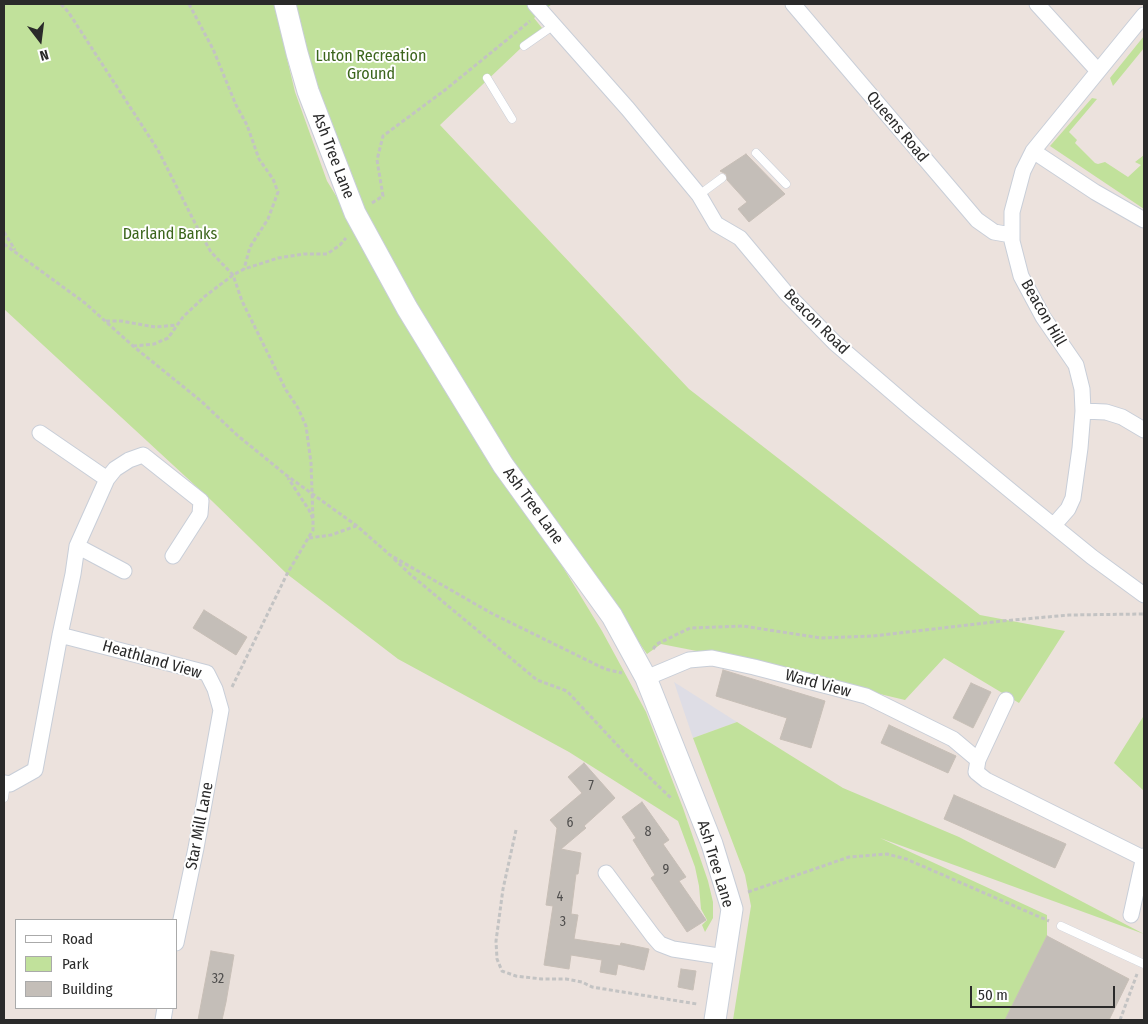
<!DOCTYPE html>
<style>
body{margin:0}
#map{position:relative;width:1148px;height:1024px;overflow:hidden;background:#ece2dd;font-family:"Fira Sans Condensed",sans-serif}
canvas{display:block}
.frame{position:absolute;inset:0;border:5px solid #2a2a2a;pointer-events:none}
.legend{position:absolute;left:15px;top:919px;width:162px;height:90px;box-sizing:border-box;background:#fff;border:1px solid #aaa;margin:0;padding:6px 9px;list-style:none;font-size:15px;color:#2a2a2a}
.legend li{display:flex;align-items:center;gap:10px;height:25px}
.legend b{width:25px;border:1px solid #aaa}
.north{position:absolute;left:15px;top:15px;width:50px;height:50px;-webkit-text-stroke:4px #fff;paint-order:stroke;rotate:165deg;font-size:14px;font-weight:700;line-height:20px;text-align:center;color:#2a2a2a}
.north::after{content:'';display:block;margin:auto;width:18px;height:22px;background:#2a2a2a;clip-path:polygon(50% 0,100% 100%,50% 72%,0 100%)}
.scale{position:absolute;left:970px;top:986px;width:145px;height:22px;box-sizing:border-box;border:2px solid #2a2a2a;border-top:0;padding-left:6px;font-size:15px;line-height:18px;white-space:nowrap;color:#2a2a2a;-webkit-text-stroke:4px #fff;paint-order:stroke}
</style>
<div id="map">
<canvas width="1148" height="1024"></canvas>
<div class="frame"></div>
<ul class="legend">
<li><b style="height:6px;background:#fff"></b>Road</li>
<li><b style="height:14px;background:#c1e19b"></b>Park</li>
<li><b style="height:14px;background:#c4beb8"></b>Building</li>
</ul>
<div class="north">N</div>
<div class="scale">50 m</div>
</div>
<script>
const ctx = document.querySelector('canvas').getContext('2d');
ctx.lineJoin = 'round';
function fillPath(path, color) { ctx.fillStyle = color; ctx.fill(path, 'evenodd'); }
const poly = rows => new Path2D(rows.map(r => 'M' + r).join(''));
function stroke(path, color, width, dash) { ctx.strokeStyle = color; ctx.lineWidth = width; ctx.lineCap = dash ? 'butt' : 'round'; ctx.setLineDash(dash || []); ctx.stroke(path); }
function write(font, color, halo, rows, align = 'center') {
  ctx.font = font + ' "Fira Sans Condensed",sans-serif'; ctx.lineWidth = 4; ctx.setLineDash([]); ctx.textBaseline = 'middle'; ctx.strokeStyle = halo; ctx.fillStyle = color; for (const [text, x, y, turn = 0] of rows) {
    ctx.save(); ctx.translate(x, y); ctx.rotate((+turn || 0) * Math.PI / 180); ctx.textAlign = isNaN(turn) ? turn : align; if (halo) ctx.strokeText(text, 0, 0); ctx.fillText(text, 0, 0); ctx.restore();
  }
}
const industrial = poly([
 [674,682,737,722,693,738]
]);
const green = poly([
 [4,4,274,4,295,92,327,181,602,631,646,712,683,808,708,881,713,902,713,918,705,932,702,925,707,920,701,909,699,886,695,867,678,821,569,752,398,659,287,574,212,501,4,309],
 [293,4,552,4,534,18,542,28,440,125,689,389,980,615,1065,631,1019,703,944,658,905,700,712,654,661,644,647,654,407,308,355,213],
 [1144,36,1144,48,1113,86,1110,78],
 [1092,98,1097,99,1069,132,1077,140,1075,143,1095,163,1098,164,1105,162,1128,177,1141,165,1135,162,1144,155,1144,209,1050,146],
 [1143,717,1144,718,1144,791,1114,763],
 [737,722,843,788,959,837,1144,934,880,838,1047,915,1047,936,1005,1020,733,1020,751,906,745,875,693,738]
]);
const building = poly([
 [746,154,785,194,749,222,738,209,747,202,727,180,726,174,720,171,746,154],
 [204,610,247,637,236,655,193,628,204,610],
 [723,670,825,701,811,748,780,739,787,718,716,696,723,670],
 [971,683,991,692,973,728,953,718,971,683],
 [889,725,956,756,948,773,881,743,889,725],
 [584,763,615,798,584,826,586,828,561,849,581,853,578,874,576,874,571,914,578,915,574,939,620,946,621,943,649,949,644,970,618,964,616,975,600,972,602,960,571,955,569,969,544,965,553,906,546,905,557,828,550,820,582,793,568,777,584,763],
 [954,795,1066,844,1055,868,944,819,954,795],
 [642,802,669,840,663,844,686,877,679,881,706,920,687,932,651,878,655,875,633,840,636,838,622,817,642,802],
 [1047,936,1129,979,1109,1020,1005,1020,1047,936],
 [211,951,234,955,226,1002,222,1020,198,1020,211,951],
 [681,969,696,971,693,990,678,987,681,969]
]);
const path = poly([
 [61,4,69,13,158,150,198,229,211,252,233,275,242,301,286,390,298,408,306,426,311,463,313,519],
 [189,4,213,49,236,105,247,125,259,159,273,179,278,192,268,219,250,247,244,269],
 [372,203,383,196,377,160,383,136,445,90,530,21],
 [4,232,15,250],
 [4,244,85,303,133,346,201,401,237,435,286,475,357,526,390,555,491,613,605,669,622,673],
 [106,321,121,321,155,327,177,325],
 [133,346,154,344,168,338,183,317,204,297,233,275,244,269,278,258,304,254,327,254,340,245,346,238],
 [309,538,331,535,356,526],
 [394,559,411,575,537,680,567,691,633,762,671,798],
 [653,649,657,644,690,628,743,626,821,638,873,636,1002,621,1069,615,1144,614],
 [232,687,287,574,313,530,313,519,309,510,288,478],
 [516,830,503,889,496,941,497,959,502,971,516,976,542,979,566,979,582,982,592,987,697,1004],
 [748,892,849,857,887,854,906,859,1049,921],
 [1120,1020,1137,974]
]);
const lane = poly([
 [524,46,554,25],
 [487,78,512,119],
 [756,153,786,184],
 [699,195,722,178],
 [4,798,6,783],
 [1061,926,1144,964]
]);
const street = poly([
 [535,4,628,109,699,195,716,224,740,238,786,293,835,343,914,411,1017,496,1092,557,1144,595],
 [793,4,977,220,994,232,1011,235],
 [1037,4,1098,71],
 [1033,151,1095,192,1144,220],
 [1083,411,1106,412,1122,417,1144,430],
 [40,433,107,479],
 [1054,525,1068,509,1073,498,1080,448,1083,411,1082,389,1076,365,1043,317,1021,276,1012,241,1012,212,1023,171,1033,151,1144,15],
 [77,546,124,571],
 [60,635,207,673,215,689,221,710,196,848,176,943],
 [646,678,689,660,712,658,754,667,866,696,953,739,978,760,976,772,986,780,1143,858],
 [978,760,1006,700],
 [4,783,10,784,35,770,60,635,73,574,77,546,107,479,115,469,129,460,143,455,201,501,200,514,173,556],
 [606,873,653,936,660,944,673,949,725,957],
 [1131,915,1144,856],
 [163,1020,165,1008]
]);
const secondary = poly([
 [285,4,297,53,308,91,355,213,407,308,503,465,612,616,646,678,712,844,732,909,715,1020]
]);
const numberNames = [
 ["7",591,786],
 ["6",570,823],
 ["8",648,832],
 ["9",666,870],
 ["4",560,897],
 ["3",563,922],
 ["32",218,979]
];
const parkNames = [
 ["Luton Recreation",371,57],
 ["Ground",371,75],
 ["Darland Banks",170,235]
];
const streetNames = [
 ["Queens Road",897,127,50],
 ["Ash Tree Lane",333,156,69],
 ["Beacon Hill",1043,313,60],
 ["Beacon Road",816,322,45],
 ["Ash Tree Lane",533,506,54],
 ["Heathland View",152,660,16],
 ["Ward View",818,684,15],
 ["Star Mill Lane",200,826,-79],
 ["Ash Tree Lane",715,864,73]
];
fillPath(industrial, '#dedde5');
fillPath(green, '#c1e19b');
fillPath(building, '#c4beb8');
stroke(building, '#c7beb6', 1);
stroke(lane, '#c8ced8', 9);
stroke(street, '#c8ced8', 17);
stroke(secondary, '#c8ced8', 23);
stroke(path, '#c3c3c3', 3, [4, 2.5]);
stroke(lane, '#fff', 8);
stroke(street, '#fff', 15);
stroke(secondary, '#fff', 21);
write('14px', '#504f4e', null, numberNames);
write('16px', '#3b651c', '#fff', parkNames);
write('16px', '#2a2a2a', '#fff', streetNames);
</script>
